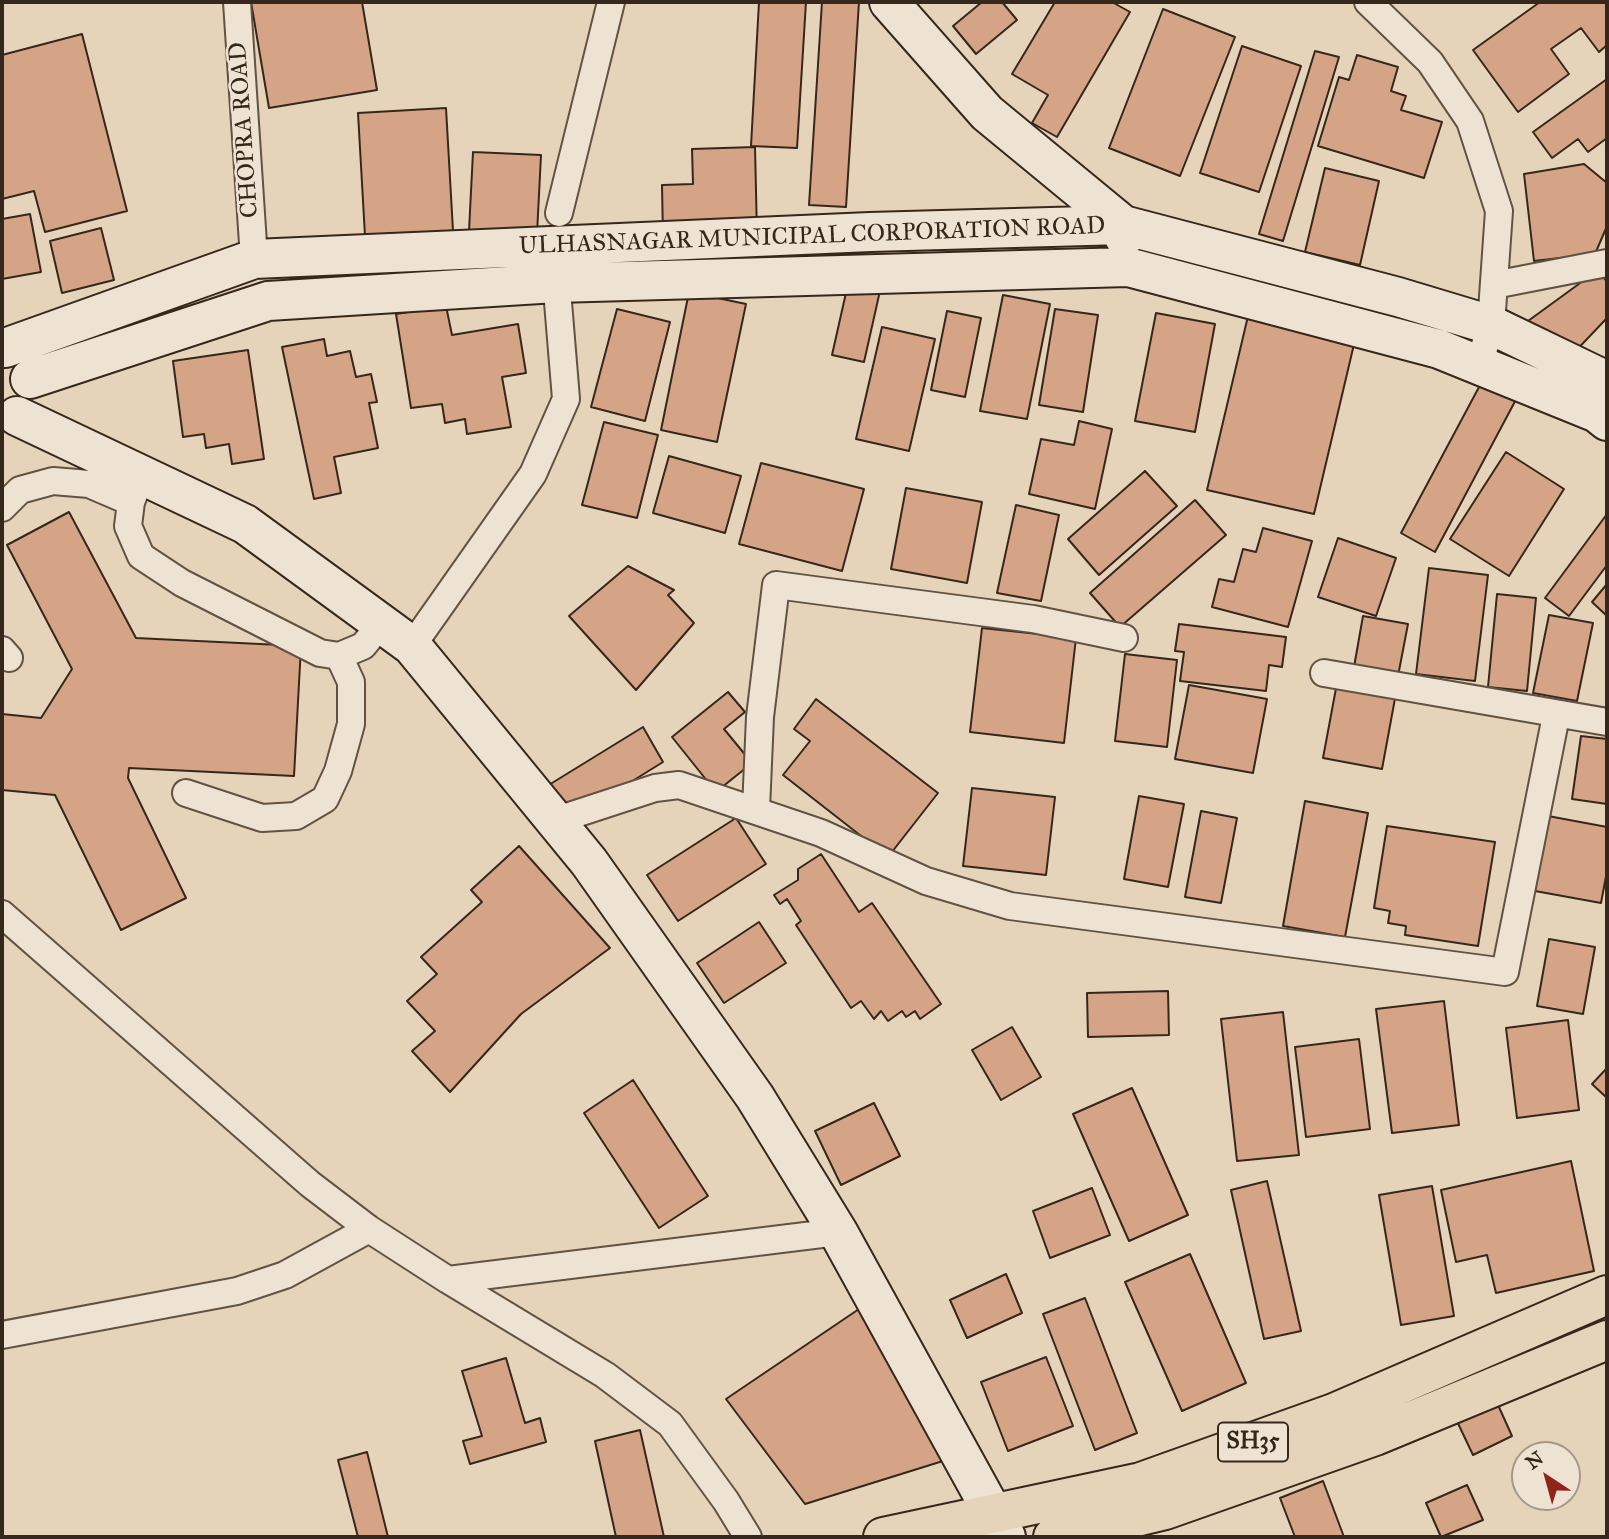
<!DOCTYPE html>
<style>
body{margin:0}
#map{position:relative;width:1609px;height:1539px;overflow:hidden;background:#e5d4b9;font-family:"IM FELL Great Primer",serif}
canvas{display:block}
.frame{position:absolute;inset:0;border:4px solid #36271c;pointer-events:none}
.north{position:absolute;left:1511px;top:1441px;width:70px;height:70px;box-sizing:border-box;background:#eee3d2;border:2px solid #a49889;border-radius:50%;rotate:324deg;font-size:19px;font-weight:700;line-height:28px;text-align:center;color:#36271c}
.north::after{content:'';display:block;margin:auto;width:24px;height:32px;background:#8f2418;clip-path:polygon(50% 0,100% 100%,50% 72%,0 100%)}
</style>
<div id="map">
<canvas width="1609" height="1539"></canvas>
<div class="frame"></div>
<div class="north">N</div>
</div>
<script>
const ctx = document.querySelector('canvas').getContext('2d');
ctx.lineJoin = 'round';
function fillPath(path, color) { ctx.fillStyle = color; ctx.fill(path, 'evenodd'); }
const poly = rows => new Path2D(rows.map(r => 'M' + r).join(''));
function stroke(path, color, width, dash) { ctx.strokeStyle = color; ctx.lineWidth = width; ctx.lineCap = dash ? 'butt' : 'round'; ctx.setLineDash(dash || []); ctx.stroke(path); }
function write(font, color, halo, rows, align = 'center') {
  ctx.font = font + ' "IM FELL Great Primer",serif'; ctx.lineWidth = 5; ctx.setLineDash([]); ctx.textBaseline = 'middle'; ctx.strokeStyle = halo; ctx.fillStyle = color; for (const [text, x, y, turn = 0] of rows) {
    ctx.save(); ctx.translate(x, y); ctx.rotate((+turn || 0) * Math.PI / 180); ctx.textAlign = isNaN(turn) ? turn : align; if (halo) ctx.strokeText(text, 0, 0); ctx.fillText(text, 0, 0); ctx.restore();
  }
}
const building = poly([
 [251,2,362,2,377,90,269,108,251,2],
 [759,2,806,2,797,148,751,146,759,2],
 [822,2,859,2,846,207,809,205,822,2],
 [982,2,1002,2,1017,20,976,54,953,26,982,2],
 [1055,2,1112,2,1130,12,1057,137,1032,123,1048,95,1012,74,1055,2],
 [1540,2,1607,2,1607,45,1599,52,1581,28,1551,49,1569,74,1518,112,1473,50,1540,2],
 [1163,9,1235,37,1180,176,1109,148,1163,9],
 [82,34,127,211,45,232,34,191,2,199,2,55,82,34],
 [1242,46,1301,66,1259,192,1200,173,1242,46],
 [1315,51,1339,57,1283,241,1259,234,1315,51],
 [1357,55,1398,67,1391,91,1406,96,1401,110,1442,122,1424,178,1318,146,1339,77,1349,80,1357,55],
 [1607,79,1607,138,1588,152,1578,139,1552,158,1533,132,1607,79],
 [446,108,453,231,365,236,358,113,446,108],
 [755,147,757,235,663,238,662,185,693,184,692,149,755,147],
 [473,152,541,155,537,234,469,231,473,152],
 [1584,164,1607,183,1607,226,1595,254,1534,261,1524,174,1584,164],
 [1325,168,1379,181,1360,265,1305,252,1325,168],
 [30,214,41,272,2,279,2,219,30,214],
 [101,228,114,280,62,293,50,241,101,228],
 [1598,270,1607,282,1607,318,1568,359,1528,321,1598,270],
 [850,275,882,282,864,362,832,355,850,275],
 [689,292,746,304,717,442,661,430,689,292],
 [1003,295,1050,304,1027,419,980,411,1003,295],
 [446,306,452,335,518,324,526,373,502,377,511,427,467,434,465,419,445,423,442,404,411,408,396,314,446,306],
 [617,309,670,322,645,421,591,407,617,309],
 [1055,309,1098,315,1083,412,1039,405,1055,309],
 [947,311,981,318,965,397,931,390,947,311],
 [1156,313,1215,324,1195,432,1135,421,1156,313],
 [1248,316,1355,340,1314,514,1207,490,1248,316],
 [882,327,935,339,909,451,856,439,882,327],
 [324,339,327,356,350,351,356,377,371,374,377,402,369,403,378,448,334,457,341,493,314,499,282,347,324,339],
 [248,350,264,459,232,464,229,444,206,448,204,434,183,437,173,361,248,350],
 [1486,374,1520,392,1435,552,1401,533,1486,374],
 [1079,421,1112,429,1095,509,1029,494,1041,439,1074,445,1079,421],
 [604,422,658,435,637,518,582,505,604,422],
 [1506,452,1564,489,1509,576,1450,539,1506,452],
 [669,456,741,476,725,533,653,513,669,456],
 [761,463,864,489,842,571,739,544,761,463],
 [1145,471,1177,506,1099,575,1068,539,1145,471],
 [906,488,982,502,967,583,891,569,906,488],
 [1195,500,1226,535,1120,627,1090,593,1195,500],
 [1016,505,1059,515,1041,601,997,593,1016,505],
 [69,512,136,638,301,646,294,776,129,768,128,778,186,898,121,930,55,795,2,790,2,714,41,718,72,669,7,545,69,512],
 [1607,514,1607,565,1569,616,1545,598,1607,514],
 [1263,528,1312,541,1288,627,1212,607,1219,579,1234,582,1243,549,1256,552,1263,528],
 [1338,538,1396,558,1376,616,1318,597,1338,538],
 [628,566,674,590,668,595,694,623,636,690,569,616,628,566],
 [1429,568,1488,575,1475,681,1416,674,1429,568],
 [1607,584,1607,616,1592,602,1607,584],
 [1497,594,1536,598,1527,691,1488,687,1497,594],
 [1549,615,1593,623,1577,701,1533,693,1549,615],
 [1363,616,1408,624,1398,676,1354,667,1363,616],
 [1179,624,1286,637,1282,667,1269,665,1266,691,1180,681,1184,652,1175,651,1179,624],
 [982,628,1076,638,1064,743,970,732,982,628],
 [1125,654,1177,660,1167,747,1115,741,1125,654],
 [1337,683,1396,693,1382,769,1323,758,1337,683],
 [1189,685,1267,699,1253,773,1175,759,1189,685],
 [728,692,745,712,724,729,752,763,716,792,672,737,728,692],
 [816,699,938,793,888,857,783,775,810,741,794,729,816,699],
 [643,727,663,762,597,803,549,806,539,791,643,727],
 [1581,736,1607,739,1607,804,1572,799,1581,736],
 [972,788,1055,797,1046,875,963,866,972,788],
 [1139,796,1184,804,1168,887,1124,879,1139,796],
 [1305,801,1368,813,1345,937,1283,926,1305,801],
 [1201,811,1237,818,1221,903,1185,897,1201,811],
 [1548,816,1607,827,1607,871,1601,903,1535,891,1548,816],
 [736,818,766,864,678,921,647,875,736,818],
 [1387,826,1495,842,1478,946,1405,935,1406,926,1388,923,1390,911,1374,908,1387,826],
 [519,846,610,948,521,1014,450,1092,412,1051,435,1031,407,1001,437,974,421,957,482,902,471,890,519,846],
 [821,854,859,912,872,903,941,1004,920,1019,915,1011,906,1017,902,1011,888,1021,881,1011,874,1019,861,1001,851,1008,796,925,801,921,787,899,780,904,774,895,798,880,798,869,821,854],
 [759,922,786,963,724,1003,697,963,759,922],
 [1549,939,1595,947,1583,1014,1537,1006,1549,939],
 [1168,991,1169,1035,1088,1037,1087,993,1168,991],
 [1444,1001,1459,1125,1392,1133,1376,1009,1444,1001],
 [1283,1012,1299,1155,1237,1161,1221,1019,1283,1012],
 [1568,1020,1579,1110,1517,1118,1506,1028,1568,1020],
 [1012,1027,1041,1077,1001,1100,972,1050,1012,1027],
 [1359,1039,1370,1129,1306,1137,1295,1047,1359,1039],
 [1607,1068,1607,1098,1592,1084,1607,1068],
 [633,1080,708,1196,659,1228,584,1113,633,1080],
 [1132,1088,1188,1215,1129,1241,1073,1114,1132,1088],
 [874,1103,900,1156,841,1185,815,1131,874,1103],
 [1571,1161,1594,1271,1496,1293,1487,1255,1456,1262,1441,1190,1571,1161],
 [1267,1181,1301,1331,1264,1339,1231,1190,1267,1181],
 [1432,1186,1454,1316,1401,1325,1379,1195,1432,1186],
 [1092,1188,1110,1235,1050,1258,1033,1211,1092,1188],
 [1190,1254,1246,1383,1182,1411,1125,1282,1190,1254],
 [1006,1274,1022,1313,967,1338,950,1300,1006,1274],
 [1085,1298,1137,1433,1095,1450,1043,1314,1085,1298],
 [859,1309,959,1456,805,1504,726,1399,859,1309],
 [1046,1357,1073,1426,1008,1451,981,1382,1046,1357],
 [506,1358,525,1423,540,1418,546,1442,470,1464,463,1441,482,1436,462,1371,506,1358],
 [1494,1396,1512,1436,1473,1455,1454,1415,1494,1396],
 [640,1430,664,1537,616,1537,595,1441,640,1430],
 [367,1452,388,1537,358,1537,338,1460,367,1452],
 [1323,1481,1344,1537,1295,1537,1280,1498,1323,1481],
 [1467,1485,1483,1520,1441,1537,1426,1503,1467,1485]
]);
const street = poly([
 [237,2,254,259],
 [1368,2,1430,62,1470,121,1499,211,1491,325,1479,365],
 [559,213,611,2],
 [1494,285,1607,263],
 [142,474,131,502,128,526,141,556,182,583,320,653,339,656,363,646,381,624],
 [2,508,20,490,53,481,89,484,131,502],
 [412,646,533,474,566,399,555,266],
 [2,650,9,658],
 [1324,673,1607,722],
 [186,793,262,818,296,816,325,799,338,771,351,724,351,682,339,656],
 [756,809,760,717,776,585,1033,619,1124,638],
 [554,821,655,788,679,785,821,833,926,881,1010,906,1505,972,1556,716],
 [2,914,310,1184,369,1229,448,1280,605,1375,670,1424,726,1501,748,1537],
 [448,1280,838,1232],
 [2,1335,237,1291,285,1275,369,1229]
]);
const secondary = poly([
 [889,2,987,113,1123,225,1124,237],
 [5,348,254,259,870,232,1123,225,1398,297,1491,325,1607,381],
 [30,379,268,301,556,283,1128,267,1439,349,1597,413,1607,421],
 [17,416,245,524,412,646,589,862,755,1097,838,1232,1006,1537]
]);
const primary = poly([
 [883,1537,1141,1482,1334,1413,1607,1295],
 [1053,1537,1165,1510,1375,1436,1607,1340]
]);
const shields = [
 [1253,1442,70]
];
const shieldNames = [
 ["SH35",1253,1442]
];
const streetNames = [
 ["CHOPRA ROAD",245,130,-94],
 ["ULHASNAGAR MUNICIPAL CORPORATION ROAD",812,237,-2]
];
fillPath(building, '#d5a486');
stroke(building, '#36271c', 2);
stroke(street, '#625243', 30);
stroke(secondary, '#36271c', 42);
stroke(primary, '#36271c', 42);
stroke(street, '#eee3d2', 26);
stroke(secondary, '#eee3d2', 38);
stroke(primary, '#e5d4b9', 38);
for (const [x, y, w] of shields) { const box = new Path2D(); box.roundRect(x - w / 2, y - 19.5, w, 39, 5); ctx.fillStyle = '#eee3d2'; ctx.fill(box); stroke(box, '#36271c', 2); }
write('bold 23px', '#36271c', null, shieldNames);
write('24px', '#36271c', '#eee3d2', streetNames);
</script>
